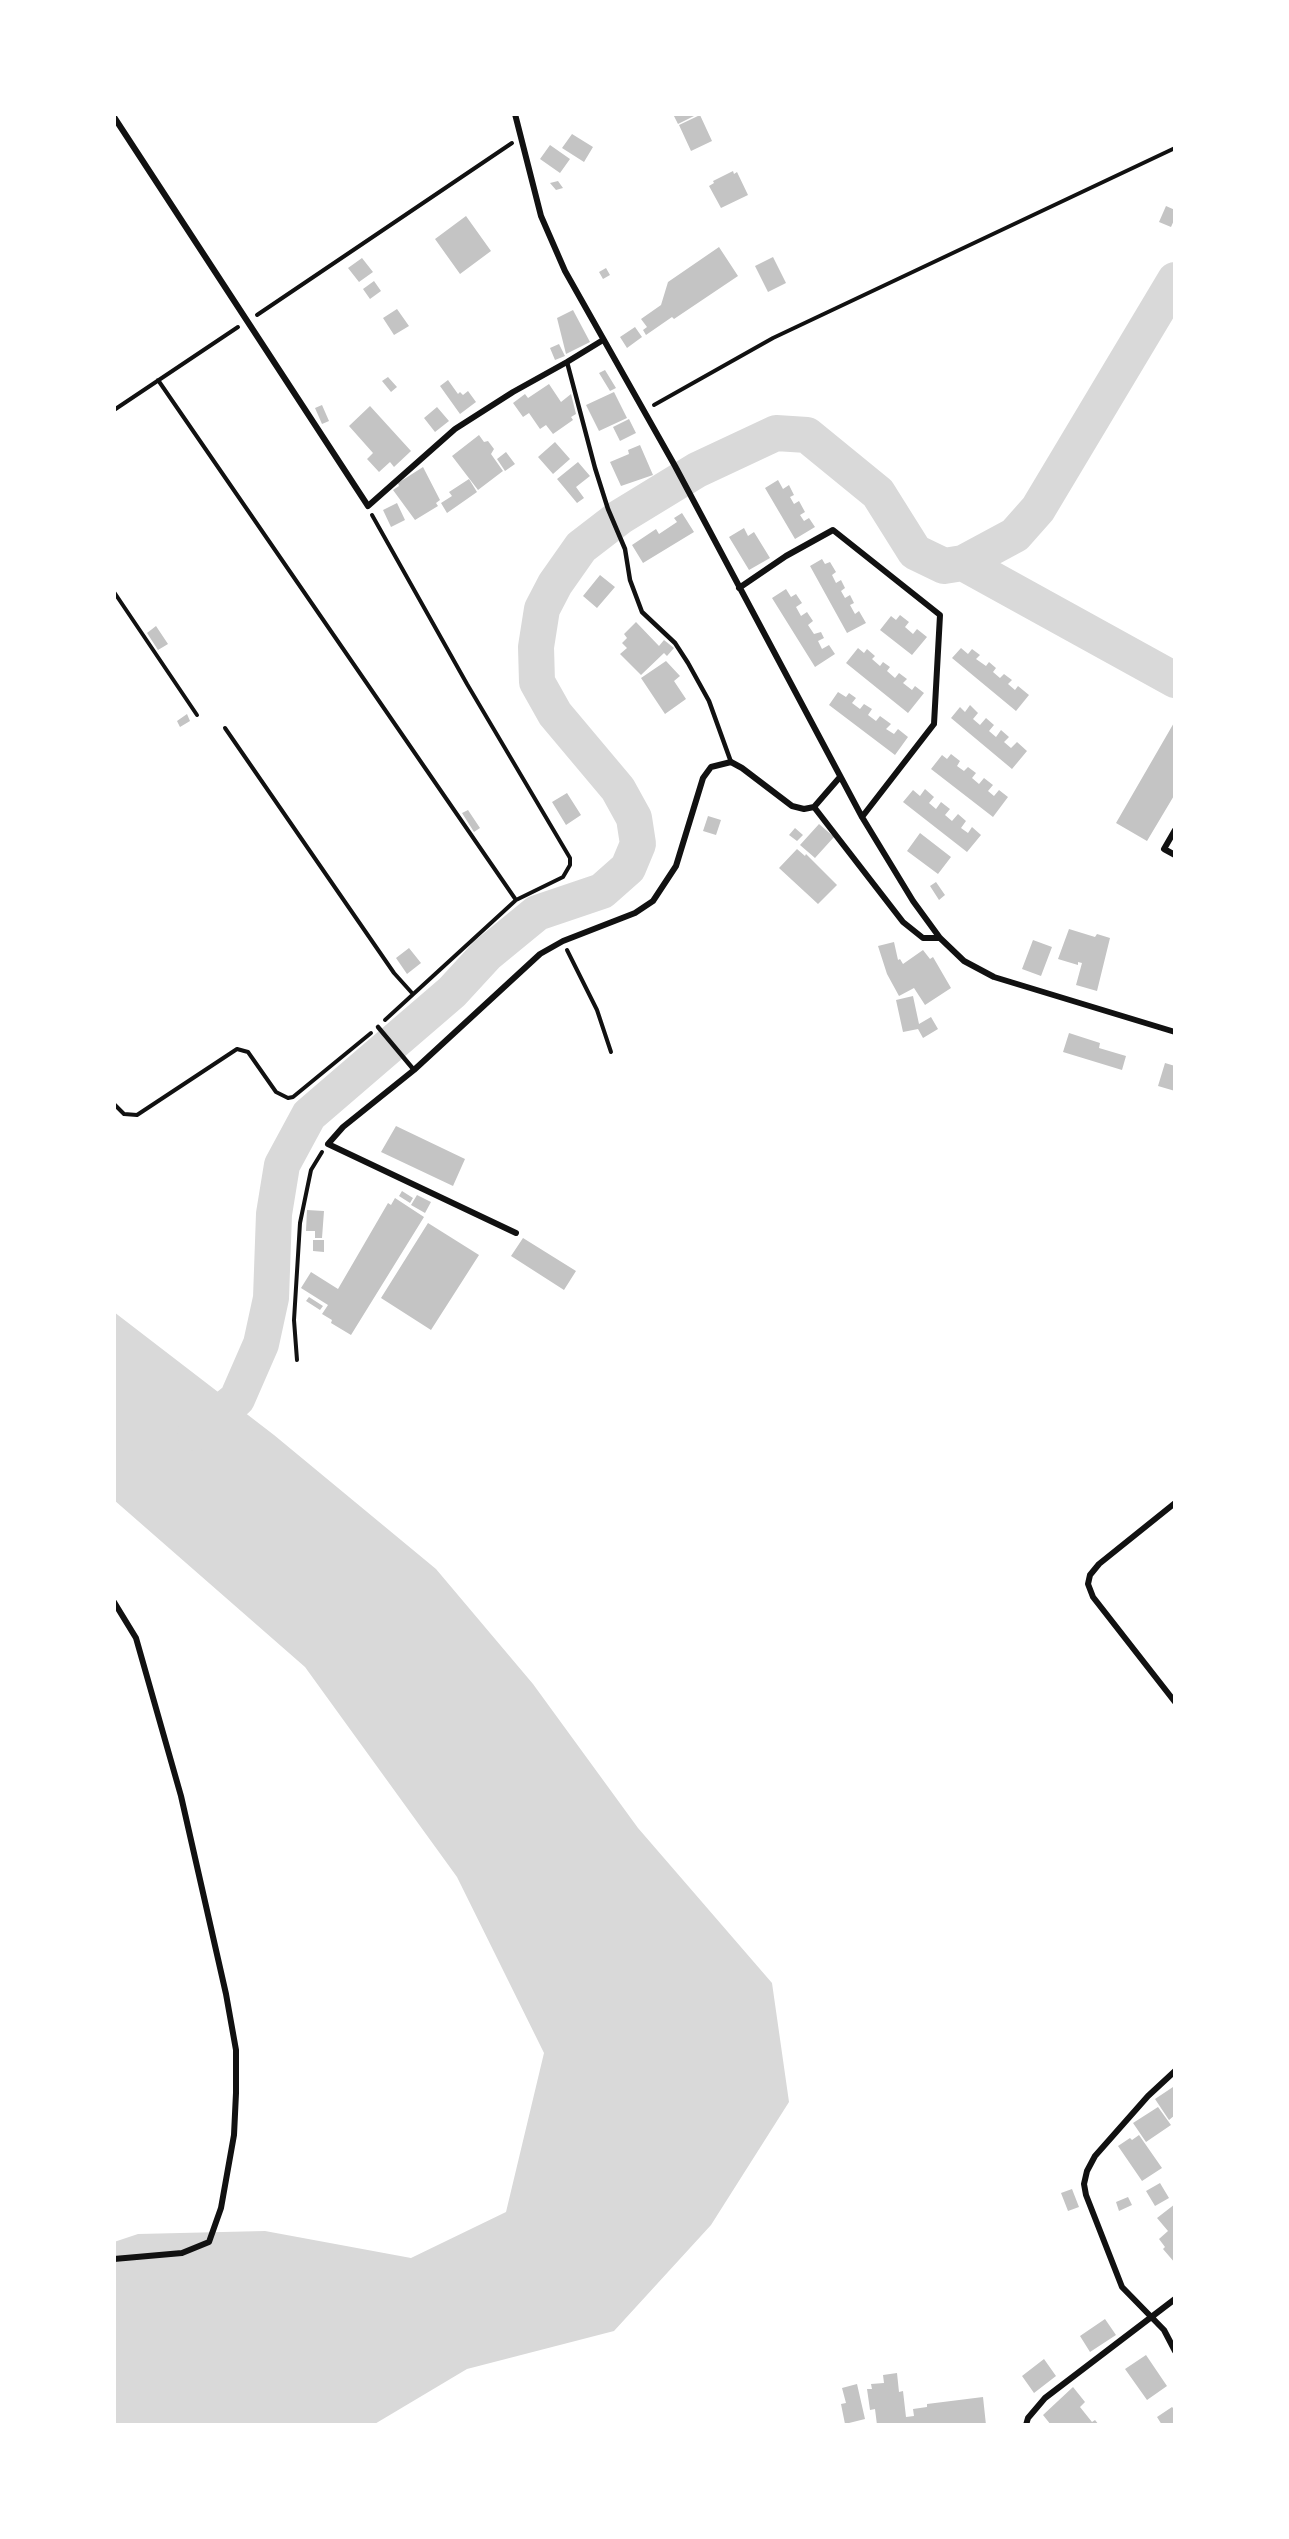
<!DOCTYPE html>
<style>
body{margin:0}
#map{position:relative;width:1289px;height:2539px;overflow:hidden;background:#fff;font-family:Merriweather,serif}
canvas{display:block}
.frame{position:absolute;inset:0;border:116px solid #fff;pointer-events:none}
</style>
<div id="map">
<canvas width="1289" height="2539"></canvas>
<div class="frame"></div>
</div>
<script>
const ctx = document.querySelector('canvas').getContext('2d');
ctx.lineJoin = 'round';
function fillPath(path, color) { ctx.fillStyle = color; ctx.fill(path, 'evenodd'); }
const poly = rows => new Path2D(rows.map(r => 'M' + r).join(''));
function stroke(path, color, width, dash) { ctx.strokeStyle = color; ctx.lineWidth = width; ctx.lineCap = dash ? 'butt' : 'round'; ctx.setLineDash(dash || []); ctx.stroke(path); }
const water = poly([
 [114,1312,274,1435,436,1569,533,1684,638,1828,772,1983,789,2102,711,2225,614,2331,467,2369,373,2425,114,2425,114,2242,138,2234,265,2231,411,2258,506,2212,544,2053,457,1877,305,1667,114,1500]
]);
const river = poly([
 [963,563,1175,680],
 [195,1433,237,1399,261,1344,271,1298,274,1214,282,1165,309,1115,452,992,487,954,537,913,602,891,628,868,638,844,634,818,618,789,555,714,537,682,536,647,542,609,555,584,581,547,620,517,697,470,776,433,807,435,878,493,915,552,944,566,963,563,1015,535,1038,509,1175,280]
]);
const building = poly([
 [673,114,698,114,678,124],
 [700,115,712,141,691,151,679,125],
 [572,134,593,147,584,162,562,148],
 [550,145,570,159,560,173,540,159],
 [733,171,734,174,737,172,748,195,721,208,709,186,714,183,713,181],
 [558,181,563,188,556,190,550,183],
 [1166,206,1175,210,1175,218,1171,227,1159,222],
 [466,216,491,251,460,274,435,239],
 [719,247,738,276,674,319,672,317,646,335,643,330,647,327,641,319,661,305,668,282],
 [773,257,786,283,768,292,755,266],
 [362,258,373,272,359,282,348,268],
 [606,268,610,275,603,279,599,272],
 [374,281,381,291,370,299,363,289],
 [397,309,409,326,394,335,383,318],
 [573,310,590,342,566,354,557,318],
 [635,327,642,337,627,348,620,337],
 [559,344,565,356,555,360,550,348],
 [605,370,616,388,610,391,599,373],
 [388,377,397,387,391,392,382,381],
 [448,380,458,394,460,392,463,395,468,391,476,402,460,414,440,386],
 [549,384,561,402,571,394,576,414,571,417,573,420,553,434,546,425,540,429,529,413,523,417,513,403,525,394,528,398],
 [614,392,627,418,599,431,586,405],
 [322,405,329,421,322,424,315,408],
 [370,406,411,451,394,467,390,462,379,472,367,459,373,453,349,426],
 [437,407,449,421,435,432,424,418],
 [629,419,636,433,620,441,613,427],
 [479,435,484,442,488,441,494,449,491,454,503,471,478,490,452,456],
 [555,442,570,459,553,474,538,457],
 [640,445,653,475,621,486,610,462,629,454,628,450],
 [506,452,515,464,505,471,497,459],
 [578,462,590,476,576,487,584,498,577,503,557,479],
 [423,467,440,500,436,503,438,506,415,520,393,490,399,486,398,483],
 [469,479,477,492,447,513,441,503,452,496,449,492],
 [778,480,783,489,789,485,794,495,790,497,794,504,799,501,805,512,800,515,804,521,809,518,815,527,795,539,765,488],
 [397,503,405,520,391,527,383,510],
 [682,513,694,532,643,563,632,545,656,529,659,534,677,522,674,518],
 [744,528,748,536,754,532,770,558,749,570,729,537],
 [822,559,825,564,830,562,836,572,832,575,836,583,841,580,845,588,841,591,845,598,850,595,854,603,850,605,855,614,859,611,866,623,847,633,810,566],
 [600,575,615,587,597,608,583,596],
 [786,589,791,597,796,594,802,603,796,607,801,616,807,612,813,621,808,625,814,634,821,632,824,638,818,641,822,649,829,645,835,654,815,667,772,598],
 [900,615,909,622,905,627,913,634,917,629,927,637,912,655,880,630,891,616,896,620],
 [636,622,659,646,664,640,674,648,667,656,664,653,641,675,620,654,627,648,622,643,627,638,624,634],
 [156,626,168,644,158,650,147,633],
 [858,648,864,653,867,649,875,656,872,659,880,666,883,662,890,667,887,671,895,678,899,673,907,679,903,683,912,690,915,686,924,693,908,713,846,663],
 [961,648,968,654,972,649,980,655,976,659,986,666,989,662,996,668,993,672,1000,678,1004,674,1012,680,1008,684,1015,690,1018,686,1029,695,1016,711,952,658],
 [666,661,680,676,674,681,686,699,665,714,641,678],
 [838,692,846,697,849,693,856,698,852,703,860,709,864,704,872,709,868,715,876,721,880,716,891,724,886,729,894,734,898,729,908,737,895,755,829,705],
 [970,705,978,713,973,719,980,725,986,718,994,725,989,731,996,737,1001,730,1009,737,1004,742,1011,748,1017,742,1027,751,1012,769,951,718,960,707,965,712],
 [187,714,190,721,180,727,177,721],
 [1175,721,1175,794,1147,841,1116,823],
 [951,754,960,761,957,766,964,771,968,767,976,773,972,778,979,784,984,778,993,785,988,791,994,796,999,790,1008,797,993,817,931,769,942,755,947,759],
 [925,789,934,797,929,803,936,809,941,802,950,809,945,815,952,821,958,814,966,821,961,828,968,833,972,827,981,835,967,852,903,802,913,790,920,796],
 [567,793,581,815,566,825,552,802],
 [468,810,480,828,474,832,462,813],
 [708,816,721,820,716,835,703,831],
 [819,824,834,837,815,858,800,845],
 [795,828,803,835,797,841,789,835],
 [920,833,951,857,938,874,907,851],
 [797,849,805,856,806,854,837,885,818,904,779,868],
 [936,882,945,895,939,900,930,886],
 [1069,929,1095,937,1097,934,1110,938,1097,991,1076,985,1082,963,1078,962,1078,965,1058,959],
 [1033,940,1052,947,1041,976,1022,969],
 [894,942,898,960,900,959,903,964,923,950,930,959,933,957,951,988,925,1005,914,988,899,996,887,974,878,946],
 [409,948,421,963,407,974,396,958],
 [913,996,919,1024,931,1017,938,1029,923,1038,918,1029,903,1032,896,1000],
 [1069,1033,1100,1043,1099,1048,1126,1056,1122,1070,1063,1052],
 [1165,1063,1175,1066,1175,1091,1158,1086],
 [396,1126,465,1159,453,1186,381,1152],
 [402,1191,413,1198,410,1203,399,1196],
 [417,1195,431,1202,425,1213,411,1205],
 [395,1198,424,1217,351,1335,331,1323,332,1320,322,1314,328,1305,301,1288,311,1272,338,1289,388,1203,391,1205],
 [307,1210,324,1211,322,1238,315,1238,315,1231,306,1231],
 [428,1223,479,1255,431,1330,381,1298],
 [523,1238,576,1271,564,1290,511,1256],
 [313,1240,324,1240,324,1252,313,1251],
 [309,1297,323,1306,320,1310,306,1301],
 [1173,2087,1175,2090,1175,2115,1169,2120,1155,2099],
 [1158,2107,1171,2125,1146,2142,1133,2123],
 [1139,2135,1162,2168,1142,2181,1118,2146,1130,2138,1132,2140],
 [1160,2183,1169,2198,1155,2206,1146,2191],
 [1072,2189,1079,2207,1068,2211,1061,2193],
 [1128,2197,1132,2205,1119,2211,1116,2202],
 [1175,2204,1175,2263,1163,2249,1165,2247,1159,2239,1168,2231,1157,2218],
 [1105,2319,1116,2335,1090,2352,1080,2336],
 [1146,2355,1167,2386,1147,2400,1125,2369],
 [1044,2359,1056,2376,1034,2393,1022,2376],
 [897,2373,899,2392,903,2391,906,2417,914,2416,913,2409,927,2407,927,2404,983,2397,986,2425,877,2425,875,2409,870,2410,867,2389,872,2389,871,2384,884,2383,883,2375],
 [857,2384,865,2419,845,2424,841,2404,846,2403,842,2388],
 [1073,2387,1085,2402,1080,2407,1092,2422,1095,2420,1099,2425,1051,2425,1043,2415],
 [1172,2407,1175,2410,1175,2425,1162,2425,1157,2417]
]);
const path = poly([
 [257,315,512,143],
 [158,380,516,900],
 [654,405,773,338,1175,148],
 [114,410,238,327],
 [372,515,467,684,570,858,570,865,563,877,516,900,385,1020],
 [114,592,197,715],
 [225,728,394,973,412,993],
 [567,950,597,1010,611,1052],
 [114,1104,124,1114,137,1115,237,1049,248,1052,276,1092,288,1098,293,1097,371,1033],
 [297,1360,294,1320,300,1223,311,1170,322,1152]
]);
const service = poly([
 [567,362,595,468,608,509,625,549,630,580,642,612,675,643,688,663,709,701,731,762],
 [378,1027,414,1070]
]);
const minor = poly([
 [515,114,541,216,565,271,675,466,862,817,913,901,940,938,964,961,994,977,1175,1032],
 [114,117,368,506,455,429,513,392,567,362,603,340],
 [739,588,786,556,833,530,940,615,934,724,862,817],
 [814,807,840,777],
 [1175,830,1164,849,1175,855],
 [516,1233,328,1144,343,1127,414,1070,540,954,563,941,635,913,653,901,676,866,703,778,711,767,731,762,742,768,792,806,804,809,814,807,903,922,923,938,940,938],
 [1175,1503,1099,1564,1090,1575,1088,1584,1093,1597,1175,1702],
 [114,1602,136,1638,181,1796,226,1994,236,2050,236,2093,234,2135,221,2208,209,2242,182,2253,114,2259],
 [1175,2071,1148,2096,1095,2156,1087,2171,1084,2184,1086,2195,1122,2287,1164,2330,1175,2351],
 [1026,2425,1028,2418,1045,2398,1175,2299]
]);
fillPath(water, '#d9d9d9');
stroke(river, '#d9d9d9', 36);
fillPath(building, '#c4c4c4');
stroke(path, '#111', 4);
stroke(service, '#111', 4.5);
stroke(minor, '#111', 6);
</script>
